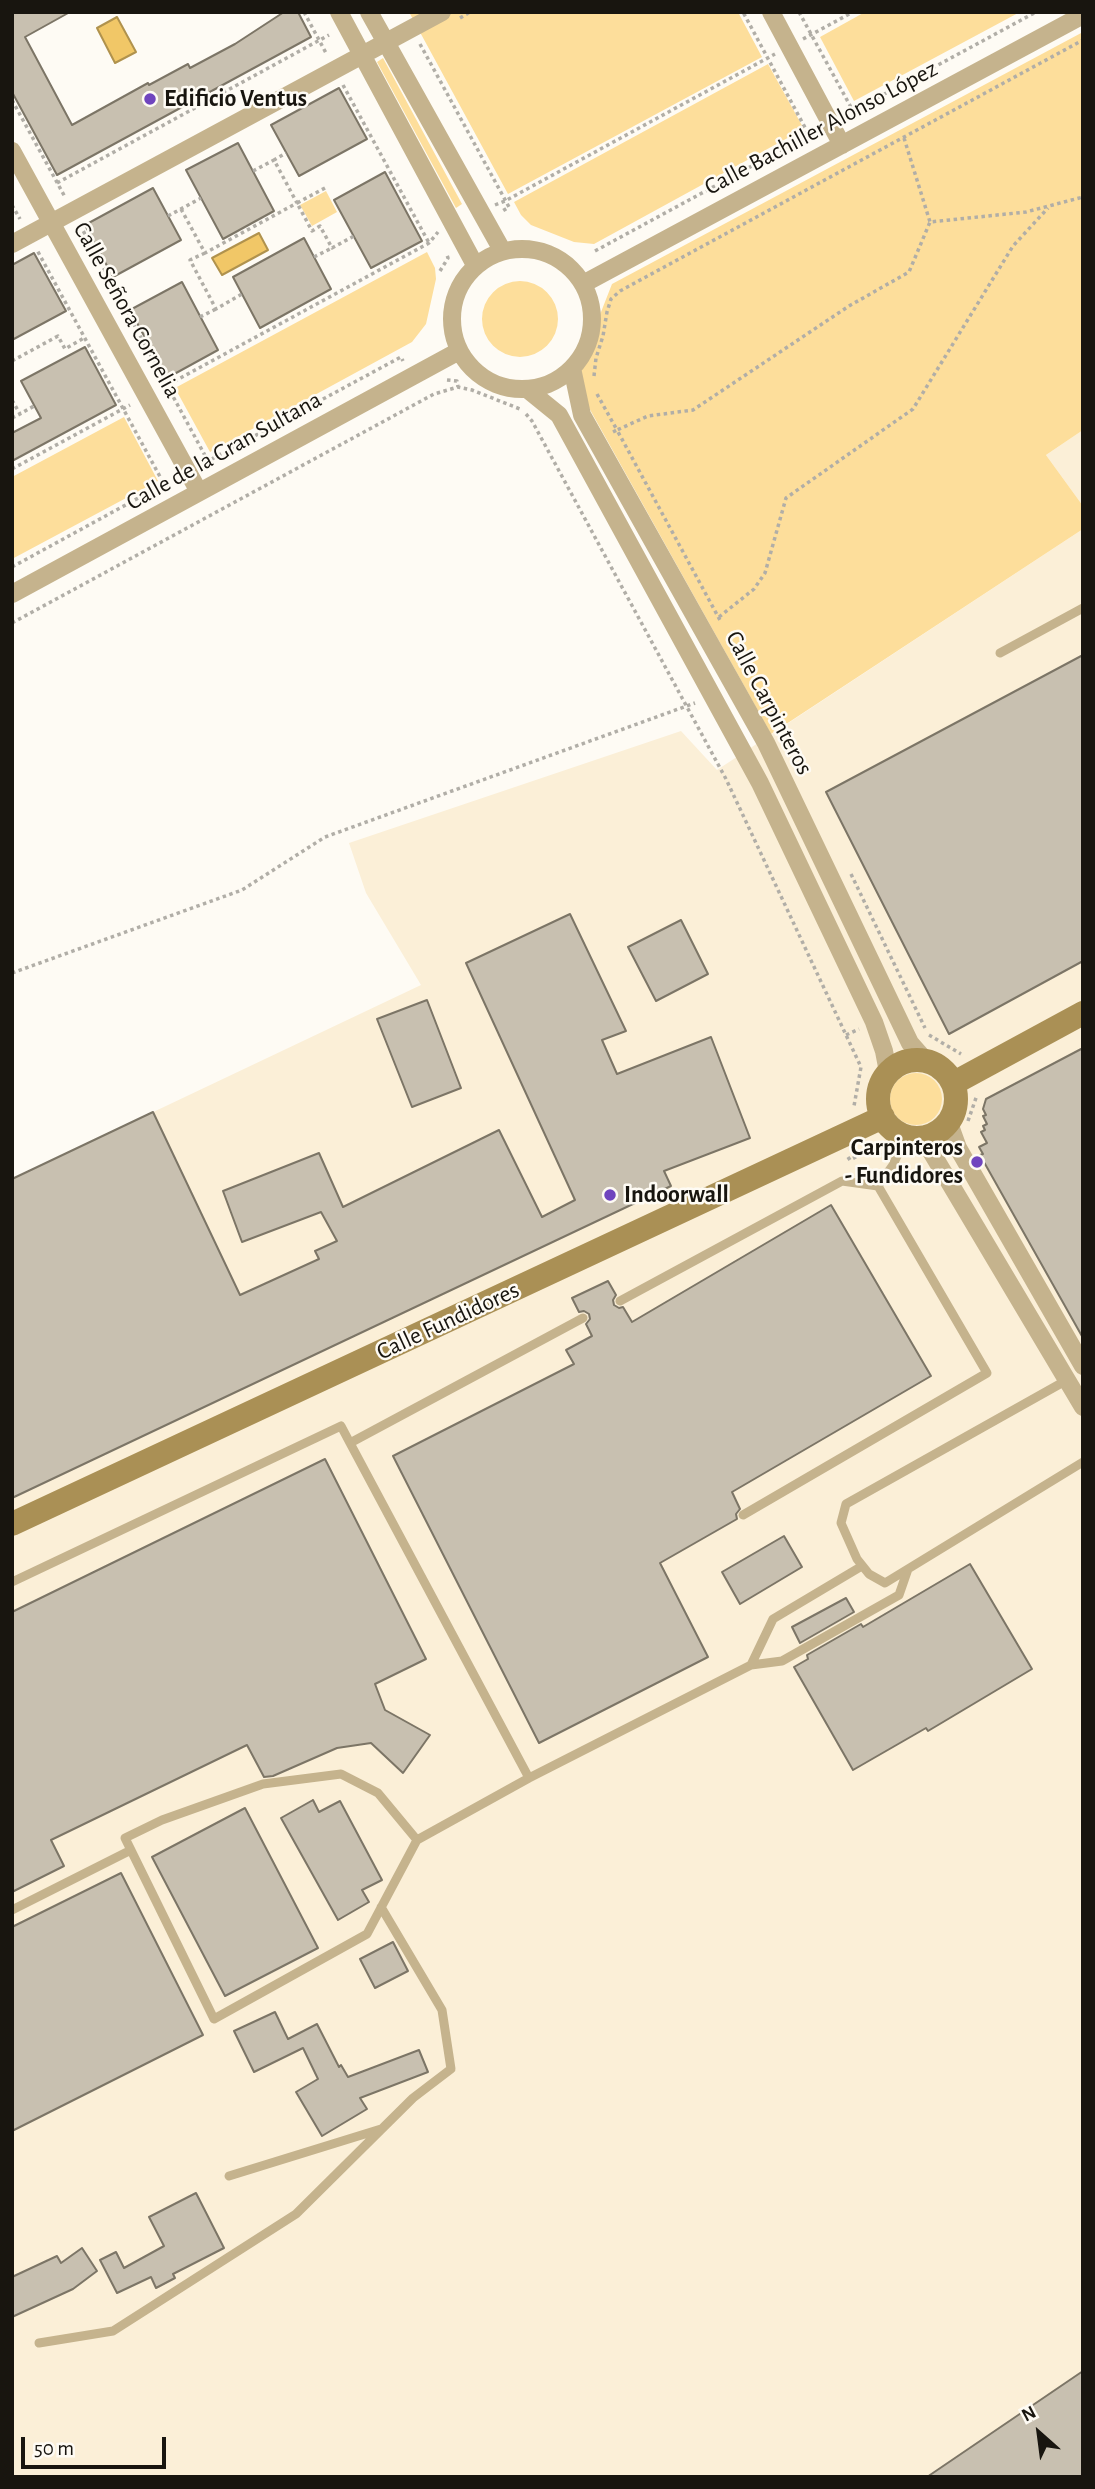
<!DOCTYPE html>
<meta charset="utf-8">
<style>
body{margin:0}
#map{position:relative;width:1095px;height:2489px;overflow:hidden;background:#fefbf4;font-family:"Alegreya Sans",sans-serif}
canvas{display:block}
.frame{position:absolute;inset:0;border:14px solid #18150f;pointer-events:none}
.north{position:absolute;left:1004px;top:2398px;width:70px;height:70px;-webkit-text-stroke:5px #fefbf4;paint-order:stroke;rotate:332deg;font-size:19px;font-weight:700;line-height:28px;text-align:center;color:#18150f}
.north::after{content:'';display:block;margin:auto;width:24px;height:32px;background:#18150f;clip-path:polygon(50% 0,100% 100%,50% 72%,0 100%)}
.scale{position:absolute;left:21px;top:2437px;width:145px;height:32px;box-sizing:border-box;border:4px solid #18150f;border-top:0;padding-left:9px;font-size:21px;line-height:24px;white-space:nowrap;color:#18150f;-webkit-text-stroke:5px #fefbf4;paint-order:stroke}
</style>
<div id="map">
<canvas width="1095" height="2489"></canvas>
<div class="frame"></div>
<div class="north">N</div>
<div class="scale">50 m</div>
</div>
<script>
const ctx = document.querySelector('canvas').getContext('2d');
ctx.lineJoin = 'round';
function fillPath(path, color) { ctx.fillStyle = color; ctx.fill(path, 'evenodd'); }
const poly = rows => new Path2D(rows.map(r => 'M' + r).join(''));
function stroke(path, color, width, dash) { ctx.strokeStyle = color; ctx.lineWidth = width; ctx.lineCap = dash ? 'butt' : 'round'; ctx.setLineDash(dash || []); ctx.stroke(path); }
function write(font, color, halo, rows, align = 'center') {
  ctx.font = font + ' "Alegreya Sans",sans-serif'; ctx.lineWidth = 5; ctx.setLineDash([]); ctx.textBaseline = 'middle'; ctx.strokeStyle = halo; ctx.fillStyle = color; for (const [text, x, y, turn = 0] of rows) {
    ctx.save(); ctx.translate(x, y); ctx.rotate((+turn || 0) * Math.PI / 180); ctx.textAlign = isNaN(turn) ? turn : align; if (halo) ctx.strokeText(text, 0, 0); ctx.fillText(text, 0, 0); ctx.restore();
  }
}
const built = poly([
 [1083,430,1083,506,1046,455],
 [1083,529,1083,2477,12,2477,12,1179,421,985,366,893,349,843,681,731,717,770]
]);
const green = poly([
 [409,12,738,12,762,57,508,194],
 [865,12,1020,12,854,101,820,37],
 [1083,32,1083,430,1046,455,1083,506,1083,529,771,734,574,381,612,284],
 [383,58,462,204,456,208,377,62],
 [768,64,804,129,594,244,574,242,531,225,521,215,514,202],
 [326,191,337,212,312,226,300,205],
 [427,252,435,268,436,279,426,324,412,342,210,452,175,388],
 '482 319a38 38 0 1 1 76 0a38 38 0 1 1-76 0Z',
 [124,417,158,481,12,559,12,477],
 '890 1099a26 26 0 1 1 52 0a26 26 0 1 1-52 0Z'
]);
const water = poly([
 [117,17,136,52,115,63,97,28,117,17],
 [259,233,268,250,222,275,212,258,259,233]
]);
const building = poly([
 [12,12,70,12,25,37,72,125,148,83,149,85,188,64,190,68,235,44,284,12,298,12,311,37,57,175,12,92,12,12],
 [339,88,367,139,299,176,271,125,339,88],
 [238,143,274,211,223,239,186,170,238,143],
 [385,172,422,241,371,268,334,200,385,172],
 [153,188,181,240,113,277,85,225,153,188],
 [304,238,331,289,260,328,233,277,304,238],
 [34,253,66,311,12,340,12,265,34,253],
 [182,282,218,350,167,378,130,310,182,282],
 [85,347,116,405,12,461,12,433,41,418,21,381,85,347],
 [1083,655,1083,961,949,1034,826,792,1083,655],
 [570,914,626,1031,602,1040,617,1074,711,1037,750,1138,664,1171,671,1186,12,1498,12,1179,153,1112,240,1295,319,1259,315,1251,337,1241,321,1212,242,1242,223,1191,319,1153,343,1207,499,1130,542,1217,575,1200,466,963,570,914],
 [681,920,708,974,656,1001,628,947,681,920],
 [427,1000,461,1088,412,1107,377,1019,427,1000],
 [1083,1048,1083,1338,980,1155,983,1154,979,1147,987,1143,981,1132,985,1130,983,1126,987,1124,983,1116,986,1115,983,1109,986,1099,1083,1048],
 [831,1205,931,1376,732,1492,740,1509,736,1514,737,1519,660,1563,708,1657,539,1743,393,1456,574,1364,566,1350,592,1336,586,1324,590,1319,589,1314,584,1311,579,1312,572,1298,608,1281,616,1295,613,1300,614,1305,619,1308,623,1307,632,1322,831,1205],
 [325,1459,426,1659,375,1684,385,1710,430,1735,403,1773,371,1743,337,1748,273,1776,264,1777,247,1745,51,1840,64,1866,12,1892,12,1612,325,1459],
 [784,1536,802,1567,740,1604,722,1572,784,1536],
 [970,1564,1032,1669,928,1731,926,1728,853,1770,794,1667,808,1659,807,1655,861,1624,863,1627,970,1564],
 [846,1598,854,1612,800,1643,792,1627,846,1598],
 [313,1800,319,1812,340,1801,382,1880,362,1890,369,1902,338,1920,281,1818,313,1800],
 [245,1808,318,1948,225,1996,152,1857,245,1808],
 [121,1873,203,2035,12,2131,12,1927,121,1873],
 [393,1942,408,1971,375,1988,360,1959,393,1942],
 [275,2012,288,2039,317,2024,339,2067,341,2065,348,2077,419,2050,428,2072,360,2098,367,2109,322,2136,296,2092,318,2079,303,2048,254,2072,234,2031,275,2012],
 [196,2193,224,2248,173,2274,175,2278,156,2288,151,2277,117,2293,100,2260,116,2252,124,2268,164,2246,149,2217,196,2193],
 [82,2248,97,2271,73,2289,12,2317,12,2277,57,2256,61,2263,82,2248],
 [1083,2371,1083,2477,927,2477,1083,2371]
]);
const path = poly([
 [304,12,326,53],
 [799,12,853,111,1036,12],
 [460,18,470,12],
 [803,39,853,12],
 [420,44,509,207,501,212],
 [343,85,429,243],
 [12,100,65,197],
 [904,138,930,222],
 [253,171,274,160],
 [57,183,329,35],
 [325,188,297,203,312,231,320,226,332,248,354,236],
 [12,205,20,219],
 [495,205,505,201,775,54],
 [181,209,205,253,297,203,274,160,286,153],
 [168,216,201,198],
 [80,225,208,461,401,357,403,361],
 [595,251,809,135,743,12],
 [205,253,190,260,216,309,242,294],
 [314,257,332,248],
 [440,271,448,258,447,255],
 [200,317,216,309],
 [12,361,58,336,65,349,84,338],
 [594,376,596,358,603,336,607,312,611,299,620,291,1083,40],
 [447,380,457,381,458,387],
 [162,388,429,243,438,232],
 [597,394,617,430,648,416,693,410,849,306,909,272,930,222,1026,212,1083,197],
 [12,400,20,414,34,406],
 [526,414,532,421,726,779,861,1067,854,1106,852,1107],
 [12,418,20,414],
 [613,432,617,430,721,622],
 [12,469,130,405],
 [12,567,164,484,37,250],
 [719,617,754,589,765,573,786,498,913,409,1013,246,1048,208],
 [12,623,434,394,458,387,472,390,520,409],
 [851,874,925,1028],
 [12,973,242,890,325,837,695,703],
 [846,1035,859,1029],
 [929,1035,961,1054],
 [968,1121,977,1095],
 [848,1157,850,1160,867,1151,881,1155]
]);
const lane = poly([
 [1000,653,1083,608],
 [878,1186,893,1165,906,1136],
 [620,1301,842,1181,878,1186,987,1373,743,1515],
 [583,1318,350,1443,529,1778,751,1665,773,1619,862,1566],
 [1067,1380,846,1504,841,1523,857,1559,869,1574,885,1583,1083,1462],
 [12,1582,341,1426,350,1443],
 [751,1665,782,1661,899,1595,908,1569],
 [417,1840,367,1934,214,2019,125,1838,162,1820,263,1784,341,1774,378,1793,417,1840,529,1778],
 [12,1910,131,1850],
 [229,2176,381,2129],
 [39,2343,113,2331,296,2214,413,2098,451,2069,442,2010,381,1907]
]);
const street = poly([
 [339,12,475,265],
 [369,12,502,250],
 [771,12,842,145],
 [12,151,199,492],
 [12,244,442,12],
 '452 319a70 70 0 1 1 140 0a70 70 0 1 1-140 0Z',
 [583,284,1083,15],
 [572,368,582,415,766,743,910,1043,925,1060],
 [527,389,559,415,760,783,874,1022,884,1051,888,1072],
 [12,594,459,351],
 [949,1123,958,1148,1083,1366],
 [923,1138,1083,1407]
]);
const secondary = poly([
 '878 1099a39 39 0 1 1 78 0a39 39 0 1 1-78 0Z',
 [954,1083,1083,1013],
 [12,1524,883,1117]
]);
const markers = [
 [150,99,7,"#7045be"],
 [977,1162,7,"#7045be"],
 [610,1195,7,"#7045be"]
];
const poiNames = [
 ["Edificio Ventus",164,99],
 ["Carpinteros",963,1148,"right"],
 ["- Fundidores",963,1176,"right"],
 ["Indoorwall",624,1195]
];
const streetNames = [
 ["Calle Bachiller Alonso López",821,128,-28],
 ["Calle Señora Cornelia",127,310,61],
 ["Calle de la Gran Sultana",224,451,-29],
 ["Calle Carpinteros",769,703,62],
 ["Calle Fundidores",448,1321,-25]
];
fillPath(built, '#fbefd7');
fillPath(green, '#fdde9b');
fillPath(water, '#f1c767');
stroke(water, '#b0924d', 2);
fillPath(building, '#c8c0b0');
stroke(building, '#7c7566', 2);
stroke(path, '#b1aea7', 3.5, [3.5, 3.5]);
stroke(lane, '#c5b38d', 9);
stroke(street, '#c5b38d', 18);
stroke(secondary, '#aa9055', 24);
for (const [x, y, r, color] of markers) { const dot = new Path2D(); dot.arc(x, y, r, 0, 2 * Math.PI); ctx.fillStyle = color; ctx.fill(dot); stroke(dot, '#fefbf4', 2.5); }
write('bold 24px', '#18150f', '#fefbf4', poiNames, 'left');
write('24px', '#18150f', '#fefbf4', streetNames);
</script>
